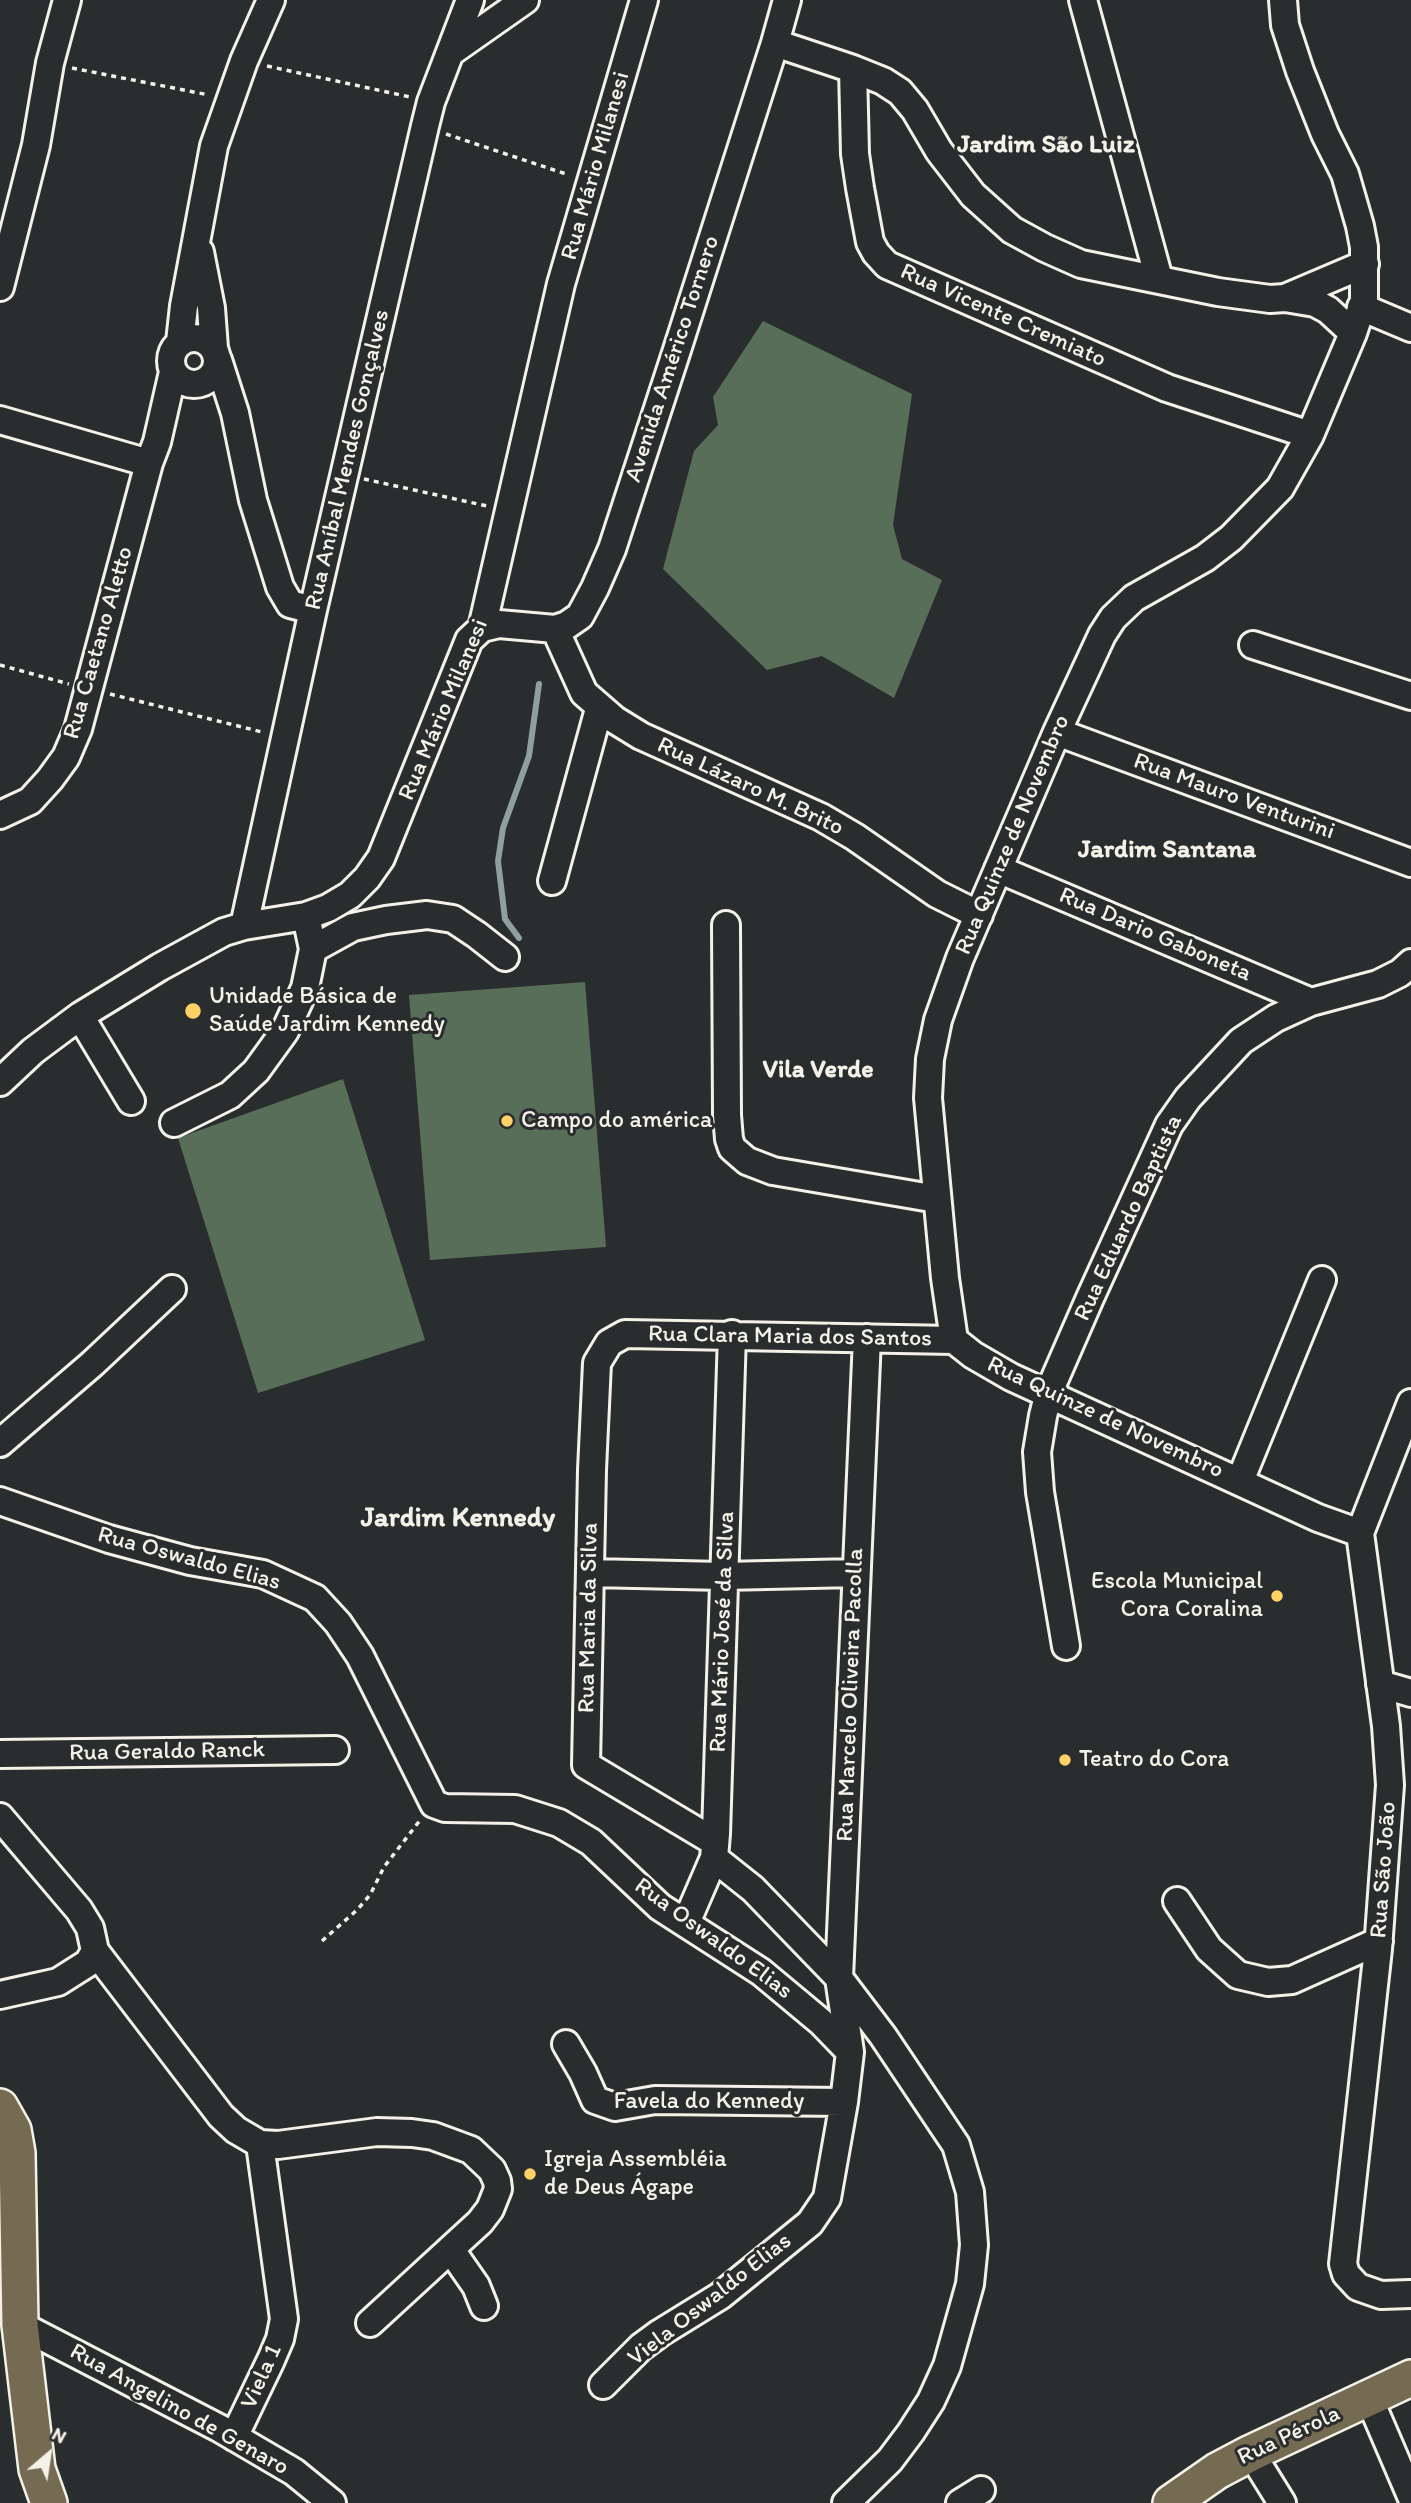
<!DOCTYPE html>
<meta charset="utf-8">
<style>
body{margin:0}
#map{position:relative;width:1411px;height:2503px;overflow:hidden;background:#2a2d2e;font-family:Itim,sans-serif}
canvas{display:block}
.north{position:absolute;left:14px;top:2419px;width:70px;height:70px;-webkit-text-stroke:5px #2a2d2e;paint-order:stroke;rotate:29deg;font-size:19px;font-weight:700;line-height:28px;text-align:center;color:#f4f1e8}
.north::after{content:'';display:block;margin:auto;width:24px;height:32px;background:#f4f1e8;clip-path:polygon(50% 0,100% 100%,50% 72%,0 100%)}
</style>
<div id="map">
<canvas width="1411" height="2503"></canvas>
<div class="north">N</div>
</div>
<script>
const ctx = document.querySelector('canvas').getContext('2d');
ctx.lineJoin = 'round';
function fillPath(path, color) { ctx.fillStyle = color; ctx.fill(path, 'evenodd'); }
const poly = rows => new Path2D(rows.map(r => 'M' + r).join(''));
function stroke(path, color, width, dash) { ctx.strokeStyle = color; ctx.lineWidth = width; ctx.lineCap = dash ? 'butt' : 'round'; ctx.setLineDash(dash || []); ctx.stroke(path); }
function write(font, color, halo, rows, align = 'center') {
  ctx.font = font + ' Itim,sans-serif'; ctx.lineWidth = 6; ctx.setLineDash([]); ctx.textBaseline = 'middle'; ctx.strokeStyle = halo; ctx.fillStyle = color; for (const [text, x, y, turn = 0] of rows) {
    ctx.save(); ctx.translate(x, y); ctx.rotate((+turn || 0) * Math.PI / 180); ctx.textAlign = isNaN(turn) ? turn : align; if (halo) ctx.strokeText(text, 0, 0); ctx.fillText(text, 0, 0); ctx.restore();
  }
}
const green = poly([
 [763,321,912,394,893,525,902,559,942,580,894,698,822,656,767,670,663,569,694,451,718,425,713,397],
 [585,982,606,1247,430,1260,409,995],
 [343,1079,425,1340,258,1393,178,1138]
]);
const stream = poly([
 [519,938,505,919,498,861,503,828,529,756,539,684]
]);
const path = poly([
 [267,66,410,97],
 [72,68,209,95],
 [446,134,569,175],
 [364,479,487,506],
 [0,665,69,684],
 [110,694,262,732],
 [322,1941,357,1910,370,1895,384,1867,421,1819]
]);
const minor = poly([
 [1083,0,1159,279],
 [1283,0,1285,25,1300,71,1325,134,1345,174,1360,226,1364,247,1364,300,1353,333,1310,435,1280,488,1231,538,1205,558,1134,598,1113,618,1102,635,1057,732,960,958,938,1020,930,1059,928,1098,945,1278,954,1340,973,1355,1011,1377,1318,1518,1360,1533],
 [775,43,853,69,883,81,900,92,915,110,939,151,973,195,1012,230,1045,248,1081,264,1218,292,1270,299,1285,298,1315,303,1328,310,1353,333],
 [451,52,525,0],
 [853,69,855,154,860,188,870,242,876,253,887,265,1167,388,1310,435],
 [200,252,211,308,214,348],
 [0,287,36,145,50,63,67,0],
 [1285,298,1365,264],
 [1361,307,1411,328],
 '171 361a23 23 0 1 1 46 0a23 23 0 1 1-46 0Z',
 [180,342,184,306,214,146,244,61,271,0],
 [218,360,235,413,253,500,280,587,290,604,313,610],
 [0,420,149,463],
 [482,628,499,624,555,629,567,625,580,616,595,588,612,549,677,350,775,43,787,0],
 [555,629,584,693,615,720,641,736,821,817,855,837,937,894,979,915],
 [1253,645,1411,696],
 [1057,732,1411,863],
 [0,815,30,801,50,779,66,757,78,729,149,463,157,442,173,372],
 [998,869,1311,1002],
 [552,881,599,709],
 [726,925,727,1115,729,1139,732,1148,747,1161,773,1171,937,1199],
 [244,926,313,610,425,126,431,102,470,0],
 [313,949,353,927,386,920,427,915,453,919,477,935,505,957],
 [80,1016,131,1101],
 [0,1082,33,1051,80,1016,160,967,224,932,244,926,306,916,328,908,350,895,367,878,381,858,469,640,482,628,561,284,644,0],
 [174,1123,230,1095,256,1071,285,1031,305,988,313,949,306,916],
 [1411,1403,1360,1533,1386,1726,1390,1785,1378,1949,1343,2264,1346,2274,1358,2287,1381,2295,1411,2294],
 [0,1443,92,1364,172,1289],
 [1240,1481,1322,1280],
 [0,1501,109,1539,190,1561,263,1574,315,1598,338,1623,360,1656,434,1804,445,1808,515,1809,559,1823,591,1842,660,1907,761,1972,821,2022,850,2052],
 [591,1573,723,1576,856,1573],
 [1066,1646,1040,1492,1037,1452,1043,1416,1049,1392,1090,1298,1169,1125,1188,1098,1241,1041,1276,1018,1311,1002,1378,984,1400,973,1411,963],
 [1380,1684,1411,1693],
 [0,1754,335,1750],
 [0,1817,79,1910,90,1928,95,1951,88,1963,58,1982,0,1995],
 [715,1842,586,1765,592,1470,597,1363,609,1343,625,1334,954,1340],
 [714,1858,753,1889,839,1978,883,2036,956,2145,970,2192,974,2245,970,2284,947,2366,931,2401,911,2432,890,2460,846,2503],
 [1177,1901,1209,1949,1238,1975,1268,1982,1292,1980,1379,1941],
 [686,1923,714,1858,716,1834,732,1334],
 [95,1951,221,2116,236,2130,260,2144,278,2145,377,2132,412,2133,433,2136,471,2150,492,2170,497,2181,498,2189,490,2209,480,2222,370,2323],
 [566,2044,583,2073,595,2100,615,2107,655,2100,844,2102],
 [451,2250,476,2286,484,2306],
 [20,2325,219,2428,294,2472,332,2503],
 [603,2385,641,2347,660,2333,720,2296,810,2223,827,2198,844,2102,850,2052,839,1978,867,1338],
 [1369,2398,1411,2496],
 [234,2437,271,2360,280,2339,284,2319,260,2144],
 [1251,2453,1282,2503],
 [960,2503,981,2490]
]);
const major = poly([
 [0,2107,13,2130,17,2153,20,2325,37,2469,49,2503],
 [1171,2503,1217,2471,1251,2453,1411,2378]
]);
const markers = [
 [193,1011,9,"#ffd166"],
 [507,1121,7,"#ffd166"],
 [1277,1596,7,"#ffd166"],
 [1065,1760,7,"#ffd166"],
 [530,2174,7,"#ffd166"]
];
const streetNames = [
 ["Rua Mário Milanesi",596,166,-74],
 ["Rua Vicente Cremiato",1003,316,24],
 ["Avenida Américo Tornero",673,359,-72],
 ["Rua Aníbal Mendes Gonçalves",348,460,-77],
 ["Rua Caetano Aletto",99,643,-74],
 ["Rua Mário Milanesi",444,710,-67],
 ["Rua Lázaro M. Brito",750,787,25],
 ["Rua Mauro Venturini",1234,797,20],
 ["Rua Quinze de Novembro",1013,835,-67],
 ["Rua Dario Gaboneta",1155,935,23],
 ["Rua Eduardo Baptista",1129,1218,-65],
 ["Rua Clara Maria dos Santos",790,1337,1],
 ["Rua Quinze de Novembro",1105,1418,25],
 ["Rua Oswaldo Elias",189,1559,15],
 ["Rua Maria da Silva",589,1618,-89],
 ["Rua Mário José da Silva",723,1632,-88],
 ["Rua Marcelo Oliveira Pacolla",851,1695,-88],
 ["Rua Geraldo Ranck",167,1752,-1],
 ["Rua São João",1384,1870,-86],
 ["Rua Oswaldo Elias",713,1939,36],
 ["Favela do Kennedy",709,2102],
 ["Viela Oswaldo Elias",710,2300,-38],
 ["Viela 1",262,2377,-66],
 ["Rua Angelino de Genaro",179,2410,29],
 ["Rua Pérola",1289,2436,-25]
];
const poiNames = [
 ["Unidade Básica de",209,997],
 ["Saúde Jardim Kennedy",209,1025],
 ["Campo do américa",521,1121],
 ["Escola Municipal",1263,1582,"right"],
 ["Cora Coralina",1263,1610,"right"],
 ["Teatro do Cora",1079,1760],
 ["Igreja Assembléia",544,2160],
 ["de Deus Ágape",544,2188]
];
const neighbourhoodNames = [
 ["Jardim São Luiz",1046,145],
 ["Jardim Santana",1167,850],
 ["Vila Verde",818,1070]
];
const quarterNames = [
 ["Jardim Kennedy",458,1519]
];
fillPath(green, '#586e59');
stroke(stream, '#8f9f9f', 6);
stroke(minor, '#f4f1e8', 32);
stroke(major, '#f4f1e8', 40);
stroke(path, '#f4f1e8', 3.5, [5, 5]);
stroke(minor, '#2a2d2e', 26);
stroke(major, '#756b52', 35);
for (const [x, y, r, color] of markers) { const dot = new Path2D(); dot.arc(x, y, r, 0, 2 * Math.PI); ctx.fillStyle = color; ctx.fill(dot); stroke(dot, '#2a2d2e', 2.5); }
write('24px', '#f4f1e8', '#2a2d2e', streetNames);
write('24px', '#f4f1e8', '#2a2d2e', poiNames, 'left');
write('bold 26px', '#f4f1e8', '#2a2d2e', neighbourhoodNames);
write('bold 28px', '#f4f1e8', '#2a2d2e', quarterNames);
</script>
